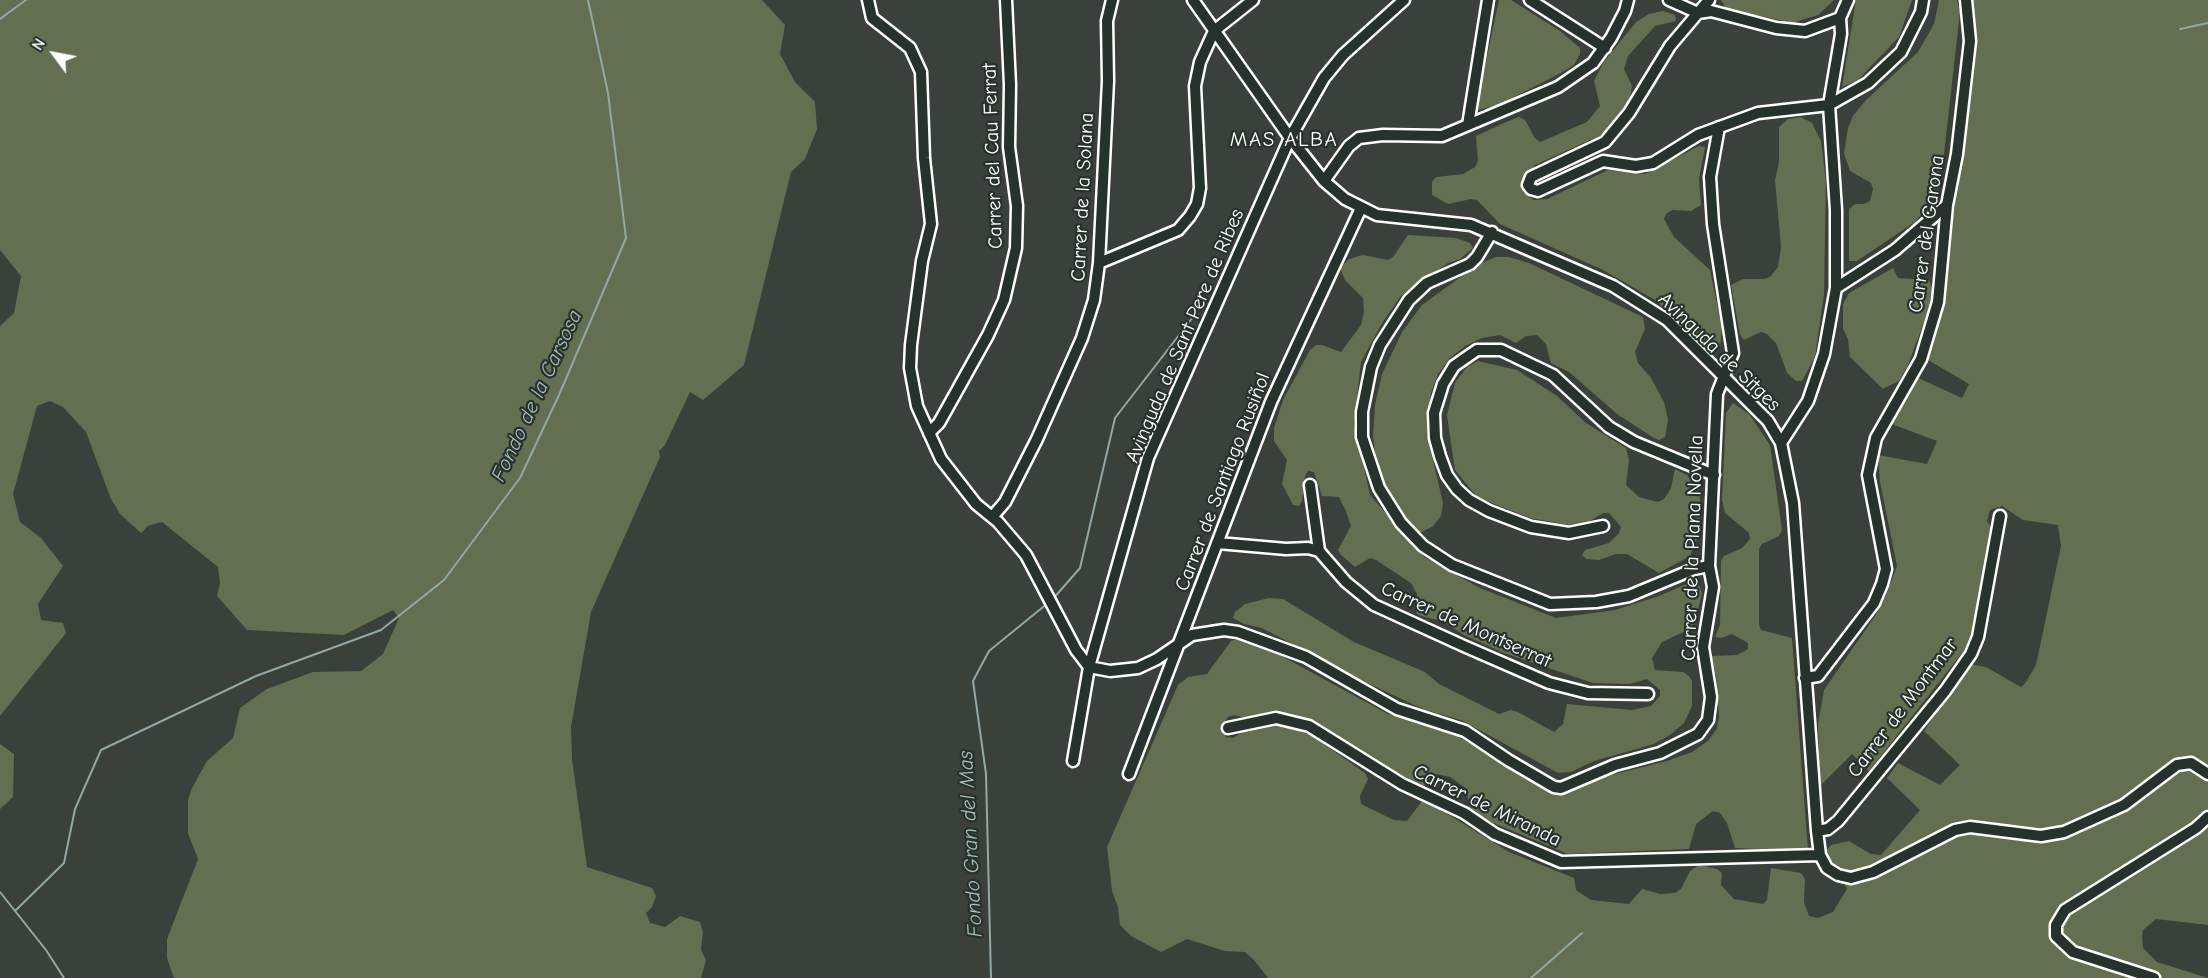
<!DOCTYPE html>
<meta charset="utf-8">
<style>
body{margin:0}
#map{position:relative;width:2208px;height:978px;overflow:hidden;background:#3a403a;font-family:"Comic Neue",sans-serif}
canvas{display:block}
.north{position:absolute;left:24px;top:24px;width:60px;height:60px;-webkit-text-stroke:4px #26332d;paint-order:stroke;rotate:302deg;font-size:16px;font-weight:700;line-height:24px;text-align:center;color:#fff}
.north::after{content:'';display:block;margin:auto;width:21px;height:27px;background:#fff;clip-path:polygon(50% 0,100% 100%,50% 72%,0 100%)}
</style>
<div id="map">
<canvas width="2208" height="978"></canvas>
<div class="north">N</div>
</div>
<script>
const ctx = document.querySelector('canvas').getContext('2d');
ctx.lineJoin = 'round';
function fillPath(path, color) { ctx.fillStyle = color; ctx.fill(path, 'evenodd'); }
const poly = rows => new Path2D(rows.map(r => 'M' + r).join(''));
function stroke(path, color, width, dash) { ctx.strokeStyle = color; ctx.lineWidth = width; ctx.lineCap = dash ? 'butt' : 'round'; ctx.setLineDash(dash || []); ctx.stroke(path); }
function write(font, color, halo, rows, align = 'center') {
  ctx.font = font + ' "Comic Neue",sans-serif'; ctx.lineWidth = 4.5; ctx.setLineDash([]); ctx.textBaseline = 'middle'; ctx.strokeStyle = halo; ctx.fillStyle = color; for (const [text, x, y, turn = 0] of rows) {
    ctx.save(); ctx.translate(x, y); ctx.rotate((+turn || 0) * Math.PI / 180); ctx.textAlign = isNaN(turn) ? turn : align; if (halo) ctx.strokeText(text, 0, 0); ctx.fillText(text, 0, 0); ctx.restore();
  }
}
const green = poly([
 [0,0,762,0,785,25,780,54,795,82,815,102,817,129,805,159,791,172,744,365,703,400,690,392,665,445,659,451,660,457,591,612,571,727,572,759,587,867,652,888,656,896,652,907,646,913,650,923,665,927,680,916,700,922,703,932,701,950,706,960,701,978,174,978,167,958,167,939,198,859,188,833,188,800,192,788,207,761,233,738,240,708,267,689,313,672,361,671,383,654,399,618,393,610,344,635,247,630,217,596,220,583,218,567,162,522,148,526,141,533,120,514,111,499,86,432,63,407,50,401,37,406,13,494,20,522,41,538,63,566,38,604,41,620,63,623,66,633,0,716,0,326,14,313,21,276,0,250],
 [1499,0,1511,0,1560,31,1580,48,1580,54,1574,65,1559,74,1498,105,1478,110,1477,104],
 [1721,0,1834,0,1818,15,1792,23,1726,8],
 [1856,0,1912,0,1899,37,1858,80,1842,87],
 [1939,0,1957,0,1960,12,1944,154,1932,201,1915,222,1857,261,1849,261,1849,209,1855,204,1864,204,1870,201,1873,189,1871,183,1850,171,1844,153,1848,128,1853,116,1866,100,1918,52,1934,24],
 [1972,0,2208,0,2208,925,2156,919,2143,930,2142,936,2143,948,2157,962,2208,978,1268,978,1254,960,1245,952,1225,951,1187,939,1161,952,1131,936,1120,925,1118,907,1112,891,1107,847,1178,685,1188,677,1207,674,1231,641,1237,639,1265,647,1388,714,1457,736,1542,784,1564,793,1599,778,1667,761,1692,752,1709,740,1717,728,1719,716,1716,676,1711,656,1737,655,1748,649,1748,643,1732,634,1721,638,1715,637,1720,625,1721,561,1724,556,1742,548,1750,539,1749,533,1725,513,1722,500,1726,413,1733,403,1749,414,1770,445,1782,530,1779,536,1762,544,1759,549,1759,624,1761,630,1792,638,1808,851,1735,848,1727,823,1720,813,1713,811,1696,824,1689,849,1568,854,1477,816,1469,808,1467,789,1450,777,1436,774,1423,787,1417,786,1349,749,1314,723,1284,715,1246,718,1234,715,1228,717,1220,727,1226,737,1233,738,1253,726,1265,723,1286,726,1311,735,1365,773,1368,779,1360,796,1361,804,1394,820,1407,821,1422,801,1428,802,1509,852,1574,878,1576,890,1591,900,1629,904,1642,889,1660,894,1675,893,1681,889,1690,871,1699,865,1717,869,1722,873,1721,885,1734,899,1763,904,1767,900,1771,868,1801,873,1805,879,1804,902,1809,916,1818,918,1833,912,1847,889,1828,856,1827,850,1831,845,1849,841,1871,854,1881,855,1920,810,1887,778,1898,763,1940,785,1960,765,1924,731,1970,664,1986,667,2021,687,2026,682,2036,665,2061,546,2058,525,2023,520,2002,506,1990,510,1987,521,1993,531,1973,639,1869,771,1852,754,1820,786,1818,724,1824,690,1875,616,1885,598,1897,566,1880,482,1878,455,1927,464,1937,441,1889,423,1916,377,1962,398,1969,384,1928,360,1939,309,1974,49],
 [1663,11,1675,15,1676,21,1655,26,1628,56,1624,69,1632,86,1630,98,1613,124,1599,136,1535,165,1523,180,1522,187,1524,193,1534,200,1547,199,1608,170,1645,174,1699,146,1705,147,1699,179,1701,205,1691,211,1672,210,1666,214,1664,219,1674,237,1710,270,1722,328,1720,347,1716,351,1710,349,1655,300,1603,270,1500,224,1477,200,1471,199,1448,204,1432,195,1432,182,1436,177,1463,174,1475,167,1478,161,1476,136,1506,122,1519,117,1525,120,1535,138,1540,142,1587,122,1600,106,1594,81,1603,63,1636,22,1649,14],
 [1801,117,1812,123,1821,141,1826,181,1824,294,1815,357,1802,381,1796,381,1787,373,1776,343,1767,334,1761,332,1744,340,1740,335,1731,285,1743,279,1764,279,1770,277,1778,267,1781,247,1775,180,1779,162,1779,127,1788,119],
 [1408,235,1456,238,1470,243,1473,248,1460,259,1448,263,1400,297,1381,325,1361,362,1354,424,1370,495,1424,557,1480,588,1556,618,1615,610,1659,596,1691,582,1698,582,1702,593,1695,623,1686,631,1662,642,1652,658,1655,670,1683,672,1689,676,1692,681,1692,706,1684,723,1670,735,1654,744,1594,761,1571,772,1558,773,1461,720,1425,710,1357,678,1262,628,1244,624,1233,618,1235,612,1245,604,1269,598,1283,599,1354,642,1425,672,1439,684,1499,714,1511,710,1518,712,1554,732,1563,724,1567,704,1632,710,1651,706,1660,696,1660,690,1647,679,1630,684,1593,683,1504,653,1464,635,1442,621,1421,616,1416,613,1417,594,1411,583,1376,560,1370,558,1355,567,1341,555,1338,550,1351,526,1345,509,1339,497,1322,496,1314,472,1308,471,1305,476,1302,501,1299,506,1293,505,1282,484,1287,460,1274,441,1274,428,1283,400,1310,350,1316,345,1322,345,1341,352,1361,325,1364,312,1363,298,1345,280,1340,268,1349,259,1363,255,1388,260,1393,257],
 [1496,257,1509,257,1529,263,1643,317,1645,329,1635,352,1638,363,1651,378,1664,402,1668,420,1665,437,1659,440,1654,438,1617,414,1569,372,1551,363,1546,344,1537,335,1526,336,1516,343,1500,335,1482,338,1465,346,1450,358,1438,374,1431,393,1427,434,1443,503,1441,516,1433,526,1422,532,1416,532,1404,518,1378,473,1373,437,1375,405,1382,374,1402,332,1422,305,1477,265],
 [1893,268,1898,278,1929,280,1933,291,1931,303,1908,365,1899,381,1883,389,1850,357,1848,339,1843,329,1843,304,1849,293],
 [1478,361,1517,370,1557,396,1586,423,1626,448,1629,460,1626,485,1639,497,1658,502,1664,499,1671,488,1675,469,1687,475,1699,490,1701,508,1699,534,1690,556,1659,573,1627,554,1616,554,1599,560,1586,559,1582,555,1585,550,1609,543,1619,533,1621,527,1609,513,1603,513,1587,523,1569,525,1530,518,1477,497,1455,470,1447,415,1455,383,1467,367],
 [0,744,14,754,13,797,0,809]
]);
const stream = poly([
 [0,19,26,0],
 [2180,29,2208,23],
 [1052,600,1080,568,1115,418,1193,317],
 [0,892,46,950,64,978],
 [15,911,64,863,75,809,101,750,256,676,381,630,444,580,520,478,559,395,626,238,608,93,588,0],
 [991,978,986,774,973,681,989,651,1048,603],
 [1531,978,1582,933]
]);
const minor = poly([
 [868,0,872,18,910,48,921,72,924,158,931,224,922,261,911,345,910,368,917,406,941,459,976,504,998,522,1026,555,1076,650,1089,667],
 [1193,0,1290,138,1324,181,1345,199,1377,215,1471,225,1613,286,1667,320,1768,421,1781,443,1793,503,1817,831,1820,855,1827,868,1838,875,1851,878,1873,872,1955,830,1970,827,2041,836,2064,832,2124,805,2177,765,2191,763,2208,774],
 [1530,0,1605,48],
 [1669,0,1698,13,1711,11,1776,28,1805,31,1840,18],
 [1709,0,1670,46,1629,113,1605,142,1531,177,1528,185,1531,189,1538,191,1603,161,1636,166,1653,163,1698,135,1758,113,1829,105,1868,83,1901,52,1921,12,1923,0],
 [1468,125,1488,0],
 [1324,181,1349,146,1359,138,1383,135,1442,136,1558,87,1593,63,1611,38,1625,11,1628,0],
 [1492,232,1477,257,1470,264,1427,283,1409,300,1380,345,1371,367,1362,412,1362,437,1379,488,1401,523,1423,546,1452,565,1550,604,1596,602,1629,596,1694,569,1709,566],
 [1099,263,1178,230,1190,216,1197,204,1200,188,1195,86,1200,62,1214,31,1253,0],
 [1836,288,1895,250,1947,205],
 [929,433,939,423,988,335,1004,300,1016,248,1017,206,1009,147,1010,85,1006,0],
 [1781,443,1808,401,1824,354,1836,288,1836,210,1829,105,1841,34,1840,18,1848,0],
 [1310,485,1319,551],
 [992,517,1005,502,1037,439,1082,338,1094,300,1099,263,1108,81,1107,21,1112,0],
 [1603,526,1569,533,1531,527,1489,511,1469,500,1457,489,1447,475,1440,456,1435,438,1434,413,1443,384,1454,366,1477,350,1501,350,1553,375,1609,427,1634,442,1714,475],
 [1218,543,1286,549,1308,548,1319,551,1346,582,1374,605,1466,647,1549,683,1588,693,1648,694],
 [1089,667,1110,671,1138,668,1157,659,1192,635,1224,630,1238,632,1306,657,1397,709,1465,731,1508,760,1554,787,1561,788,1615,765,1660,753,1698,734,1708,720,1711,697,1703,647,1713,587,1709,566,1717,394,1733,353,1713,224,1710,177,1719,127],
 [1805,678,1818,676,1874,603,1882,584,1886,569,1868,475,1876,438,1921,359,1938,302,1947,205,1957,154,1970,41,1966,0],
 [1228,728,1276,718,1309,726,1402,784,1464,813,1495,834,1561,862,1820,855],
 [1073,761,1089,667,1148,458,1290,138,1324,78,1343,55,1404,0],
 [1129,774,1271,402,1361,208],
 [1817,831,1828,829,1838,821,1945,691,1971,654,1978,637,2000,516],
 [2154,978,2073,952,2056,936,2056,925,2065,910,2196,828,2208,817]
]);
const streetNames = [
 ["Carrer del Cau Ferrat",993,156,-92],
 ["Carrer de la Solana",1083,197,-87],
 ["Carrer del Garona",1927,234,-82],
 ["Avinguda de Sant Pere de Ribes",1185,336,-67],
 ["Avinguda de Sitges",1719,352,44],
 ["Carrer de Santiago Rusiñol",1223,482,-69],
 ["Carrer de la Plana Novella",1693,548,-88],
 ["Carrer de Montserrat",1466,625,24],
 ["Carrer de Montmar",1903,708,-53],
 ["Carrer de Miranda",1487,806,26]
];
const neighbourhoodNames = [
 ["MAS ALBA",1284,140]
];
const waterNames = [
 ["Fondo de la Carsosa",537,396,-65],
 ["Fondo Gran del Mas",971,844,-93]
];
fillPath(green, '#627051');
stroke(stream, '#92a7a7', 2);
stroke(minor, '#fff', 15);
stroke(minor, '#26332d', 10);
write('20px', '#fff', '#26332d', streetNames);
ctx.letterSpacing = '1.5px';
write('21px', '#fff', '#26332d', neighbourhoodNames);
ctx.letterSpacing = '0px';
write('italic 21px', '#adbdbd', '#26332d', waterNames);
</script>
